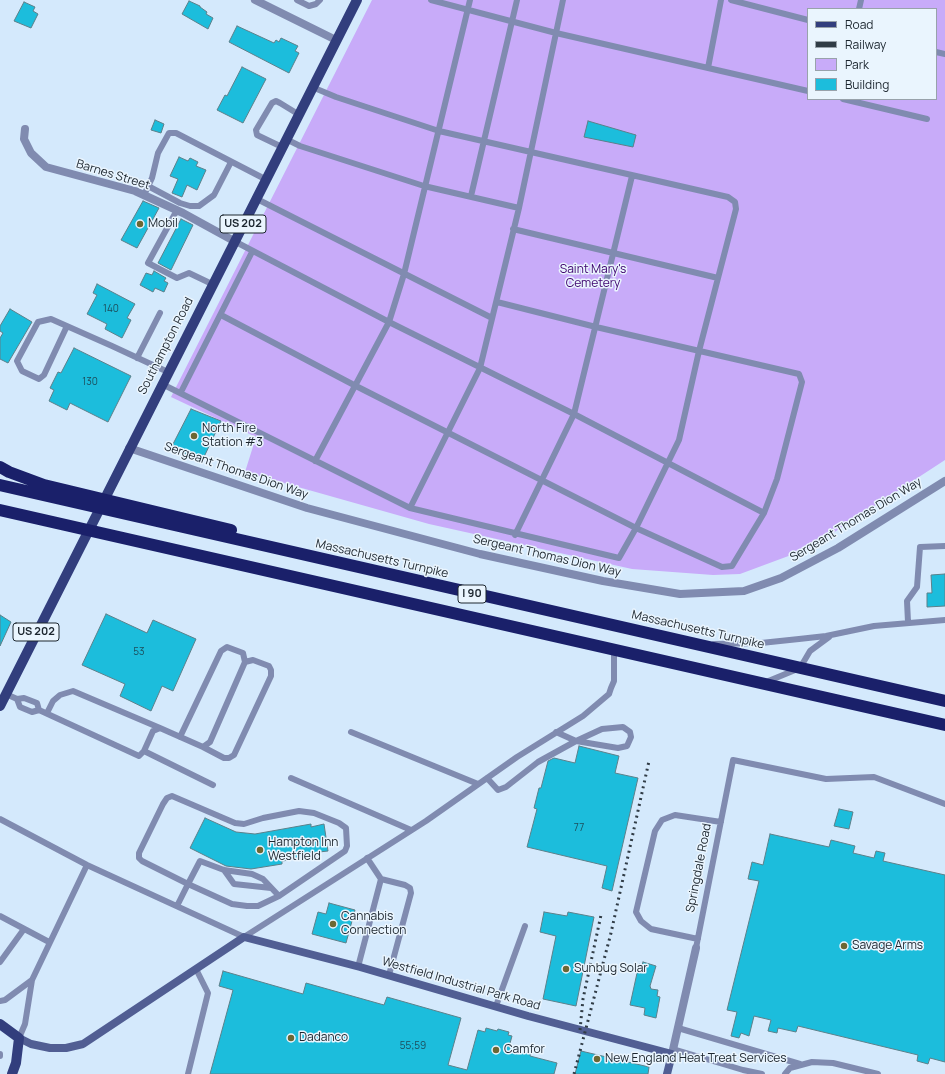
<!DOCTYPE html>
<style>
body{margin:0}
#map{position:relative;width:945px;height:1074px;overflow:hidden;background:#d4e9fc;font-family:Manrope,sans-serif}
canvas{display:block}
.legend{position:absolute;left:807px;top:8px;width:130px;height:92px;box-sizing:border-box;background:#eaf5fe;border:1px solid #98a2ab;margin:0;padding:5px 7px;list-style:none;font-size:12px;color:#1c262f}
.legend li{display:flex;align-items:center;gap:8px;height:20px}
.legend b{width:20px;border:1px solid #98a2ab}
</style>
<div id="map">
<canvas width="945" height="1074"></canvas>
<ul class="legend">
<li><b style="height:5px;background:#323e7d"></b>Road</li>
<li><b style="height:5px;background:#303c46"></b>Railway</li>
<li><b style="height:11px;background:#c8abf9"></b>Park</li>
<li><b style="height:11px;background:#1cbddc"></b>Building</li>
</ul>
</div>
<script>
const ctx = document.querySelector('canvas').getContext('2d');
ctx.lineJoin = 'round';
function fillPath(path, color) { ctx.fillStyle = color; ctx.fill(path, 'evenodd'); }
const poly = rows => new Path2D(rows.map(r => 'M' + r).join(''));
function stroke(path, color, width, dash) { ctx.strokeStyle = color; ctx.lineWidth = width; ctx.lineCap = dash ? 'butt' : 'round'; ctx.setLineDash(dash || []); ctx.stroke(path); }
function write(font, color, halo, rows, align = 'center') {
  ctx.font = font + ' Manrope,sans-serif'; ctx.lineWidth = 3; ctx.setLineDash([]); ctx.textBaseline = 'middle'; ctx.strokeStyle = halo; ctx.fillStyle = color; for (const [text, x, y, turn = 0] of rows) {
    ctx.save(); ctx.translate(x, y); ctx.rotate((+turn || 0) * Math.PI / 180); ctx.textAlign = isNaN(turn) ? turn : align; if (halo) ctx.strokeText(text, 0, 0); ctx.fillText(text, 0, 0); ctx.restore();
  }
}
const green = poly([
 [372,0,945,0,945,460,810,548,740,574,713,575,632,569,429,524,245,472,256,437,171,397],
 [808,9,936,9,936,99,808,99]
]);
const building = poly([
 [189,1,200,6,200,7,207,12,206,14,213,18,208,29,182,14,189,1],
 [24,2,35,7,33,11,38,14,31,28,14,21,24,2],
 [237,26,274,43,276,40,279,42,281,38,298,46,295,51,299,53,289,73,229,42,237,26],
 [242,67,266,79,243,123,217,110,225,95,227,96,242,67],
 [155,120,164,124,161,133,151,130,155,120],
 [588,121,636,135,633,147,584,137,588,121],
 [179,157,188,161,190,158,198,162,196,166,206,170,197,190,187,185,182,197,172,193,178,179,170,176,179,157],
 [143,201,159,208,137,248,121,240,143,201],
 [181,219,193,225,171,270,158,263,181,219],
 [154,271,166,278,164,281,168,283,164,292,155,288,153,292,140,285,146,273,152,275,154,271],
 [97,284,135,304,127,318,131,320,122,338,105,329,107,324,87,314,97,295,93,293,97,284],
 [10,309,32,322,8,363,0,359,0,338,3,333,0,331,0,326,10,309],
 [74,348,131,376,108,422,70,403,67,410,49,401,54,390,50,388,58,372,61,373,74,348],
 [191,409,221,421,203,459,188,453,188,455,178,451,179,449,172,446,191,409],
 [945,574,945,606,927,607,927,593,932,593,931,575,945,574],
 [106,614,147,633,153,620,196,639,173,691,162,686,151,711,120,696,125,684,82,665,106,614],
 [0,615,11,622,0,646,0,615],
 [579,746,619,756,615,773,638,778,612,891,602,888,607,866,527,847,537,809,534,808,539,788,541,788,548,761,554,758,575,763,579,746],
 [839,809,853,812,849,829,834,826,839,809],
 [205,818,236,832,255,834,311,824,311,827,324,824,328,851,310,853,310,857,282,861,282,864,251,869,226,866,190,848,205,818],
 [770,834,829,847,831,840,855,846,853,853,874,858,876,851,885,853,883,861,945,875,945,1062,930,1058,928,1064,917,1061,918,1055,798,1026,796,1032,778,1028,777,1033,768,1031,771,1020,754,1016,749,1036,741,1033,739,1038,731,1036,737,1012,727,1010,759,881,748,879,752,862,763,865,770,834],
 [329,903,355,910,346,943,312,934,318,912,326,914,329,903],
 [544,912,567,916,568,912,594,917,576,1006,543,999,556,936,540,932,544,912],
 [643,962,656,966,650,986,651,989,658,990,657,996,660,997,656,1018,644,1015,645,1008,630,1005,639,964,642,965,643,962],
 [223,971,303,994,306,983,384,1005,387,997,461,1018,448,1065,467,1070,478,1030,485,1032,486,1028,497,1031,498,1029,509,1032,508,1035,512,1036,509,1047,531,1052,530,1056,557,1063,554,1074,210,1074,233,990,219,986,223,971],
 [581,1051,649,1067,648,1074,575,1074,581,1051]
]);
const lane = poly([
 [297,0,309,6,316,4,320,0],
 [431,0,556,33,808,91],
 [731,0,808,20],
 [859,9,861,0],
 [936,52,945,54],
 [708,68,721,0],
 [843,99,927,119],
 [286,139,300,146,424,186,519,208],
 [282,147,257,135,256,130,272,103,276,101,280,103,298,114],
 [148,186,180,203,190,206,199,206,214,195,231,162],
 [144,195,152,178,158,153,169,133,176,133,265,179],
 [471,196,517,0],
 [255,198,492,318],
 [177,210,148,263,177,278,189,273,212,284],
 [513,229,718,278],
 [234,241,389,322,574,414,764,513],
 [221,315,354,385,636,528,722,567,732,566,764,513,777,479,802,382,799,374,596,327,497,302],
 [67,326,44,375,39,379,22,371,17,361,38,322,51,319,112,346,168,372],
 [137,358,160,313],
 [162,384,410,508,619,558,636,528,679,440,699,351,736,209,735,202,728,197,439,131,336,97,312,87],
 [181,392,252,252],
 [315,461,389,322,404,274,470,0],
 [410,508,480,368,519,208,563,0],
 [515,535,574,414,632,176],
 [908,622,907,601,917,587,920,547,945,546],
 [714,644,761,643,799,639,826,636,874,626,945,620],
 [766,682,800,668,810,651,829,637],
 [6,694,17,699,24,698,37,703,39,710,32,712,20,707,17,699],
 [39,710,139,756,144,751,153,731,160,728,203,747,210,742,245,662,243,653,227,647,221,651,180,737],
 [47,713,53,701,60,695,73,691,160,728],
 [351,732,478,784],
 [203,747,224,758,229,758,234,755,271,676,271,670,269,666,253,660,245,662],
 [144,751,213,785],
 [291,778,411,830],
 [487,778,498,790,506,787,538,762,576,741,618,748,627,746,631,737,630,732,623,727,602,729,576,741,556,732],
 [0,819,87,865,244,937,426,821,517,757,583,716,609,694,611,688,614,681,614,649],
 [367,858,381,879,405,885,410,888,411,893,389,975],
 [224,870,234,884,271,888],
 [177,906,188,884,232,904,247,906,258,906,279,896,345,851,347,846,346,828,339,823,314,813,299,811,263,818,244,824,235,823,172,796,167,798,163,804,139,853,139,858,142,861,188,884,200,861,224,870,252,874,263,879,279,896],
 [0,916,49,942],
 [698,939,651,929,641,921,636,912,655,831,662,820,675,815,721,822],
 [696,948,733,760,826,779,874,777,945,804],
 [0,962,24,929],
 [358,967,381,879],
 [0,1001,5,1000,32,980],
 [496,1006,525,926],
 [678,1028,800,1064],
 [19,1038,25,1024,32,980,87,865],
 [673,1049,743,1070,762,1074],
 [0,1054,0,1056],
 [188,1074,208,993,196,969],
 [785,1074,790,1068,812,1062,833,1063,878,1074]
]);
const street = poly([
 [255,0,336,40],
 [25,129,24,139,31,153,46,167,135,191,183,213,234,241],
 [129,448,307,508,480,554,603,581,680,594,744,591,781,578,838,548,945,481],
 [672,1054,696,948]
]);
const secondary = poly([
 [19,1038,31,1044,50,1048,66,1048,83,1044,244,937,360,967,528,1016,672,1054,667,1074]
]);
const primary = poly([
 [0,706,357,0],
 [0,1024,19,1038,16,1063,12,1074]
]);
const highway = poly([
 [0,467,9,472,44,485,231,530],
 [0,485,945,701],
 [0,510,945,725]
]);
const rail = poly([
 [580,1030,583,999,601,915],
 [574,1074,611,933,649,761]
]);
const markers = [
 [140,224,4,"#6d6733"],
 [194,436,4,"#6d6733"],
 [260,850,4,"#6d6733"],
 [333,924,4,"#6d6733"],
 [844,946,4,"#6d6733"],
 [566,969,4,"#6d6733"],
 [291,1038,4,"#6d6733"],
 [496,1050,4,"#6d6733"],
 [597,1059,4,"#6d6733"]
];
const numberNames = [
 ["140",111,309],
 ["130",90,382],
 ["53",139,652],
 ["77",579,828],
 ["55;59",413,1046]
];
const shields = [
 [243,224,46],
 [472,594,28],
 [36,632,46]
];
const shieldNames = [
 ["US 202",243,224],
 ["I 90",472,594],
 ["US 202",36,632]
];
const streetNames = [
 ["Barnes Street",113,175,17],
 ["Southampton Road",166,346,-63],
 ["Sergeant Thomas Dion Way",236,471,19],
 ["Sergeant Thomas Dion Way",856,520,-31],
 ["Sergeant Thomas Dion Way",547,556,13],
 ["Massachusetts Turnpike",382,559,13],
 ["Massachusetts Turnpike",698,630,13],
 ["Springdale Road",699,868,-79],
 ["Westfield Industrial Park Road",461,984,16]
];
const poiNames = [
 ["Mobil",148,224],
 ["North Fire",202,429],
 ["Station #3",202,443],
 ["Hampton Inn",268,843],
 ["Westfield",268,857],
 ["Cannabis",341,917],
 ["Connection",341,931],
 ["Savage Arms",852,946],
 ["Sunbug Solar",574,969],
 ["Dadanco",299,1038],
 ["Camfor",504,1050],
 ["New England Heat Treat Services",605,1059]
];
const parkNames = [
 ["Saint Mary's",593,270],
 ["Cemetery",593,284]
];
fillPath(green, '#c8abf9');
fillPath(building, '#1cbddc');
stroke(building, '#5c808a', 1);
stroke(lane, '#808bb0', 6);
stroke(street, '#808bb0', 8);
stroke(secondary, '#515e93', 8);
stroke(primary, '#323e7d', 10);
stroke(highway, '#1a206a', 12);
stroke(rail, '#303c46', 3, [2, 4]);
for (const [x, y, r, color] of markers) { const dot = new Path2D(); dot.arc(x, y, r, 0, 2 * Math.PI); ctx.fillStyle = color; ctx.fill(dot); stroke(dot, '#eaf5fe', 1.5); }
write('10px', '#1c4c5a', null, numberNames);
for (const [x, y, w] of shields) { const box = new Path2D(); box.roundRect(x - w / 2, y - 9, w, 18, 3); ctx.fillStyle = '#eaf5fe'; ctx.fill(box); stroke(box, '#1c262f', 1); }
write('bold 11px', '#1c262f', null, shieldNames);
write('12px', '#1c262f', '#eaf5fe', streetNames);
write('12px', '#1c262f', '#eaf5fe', poiNames, 'left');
write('12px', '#3d026d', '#eaf5fe', parkNames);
</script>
